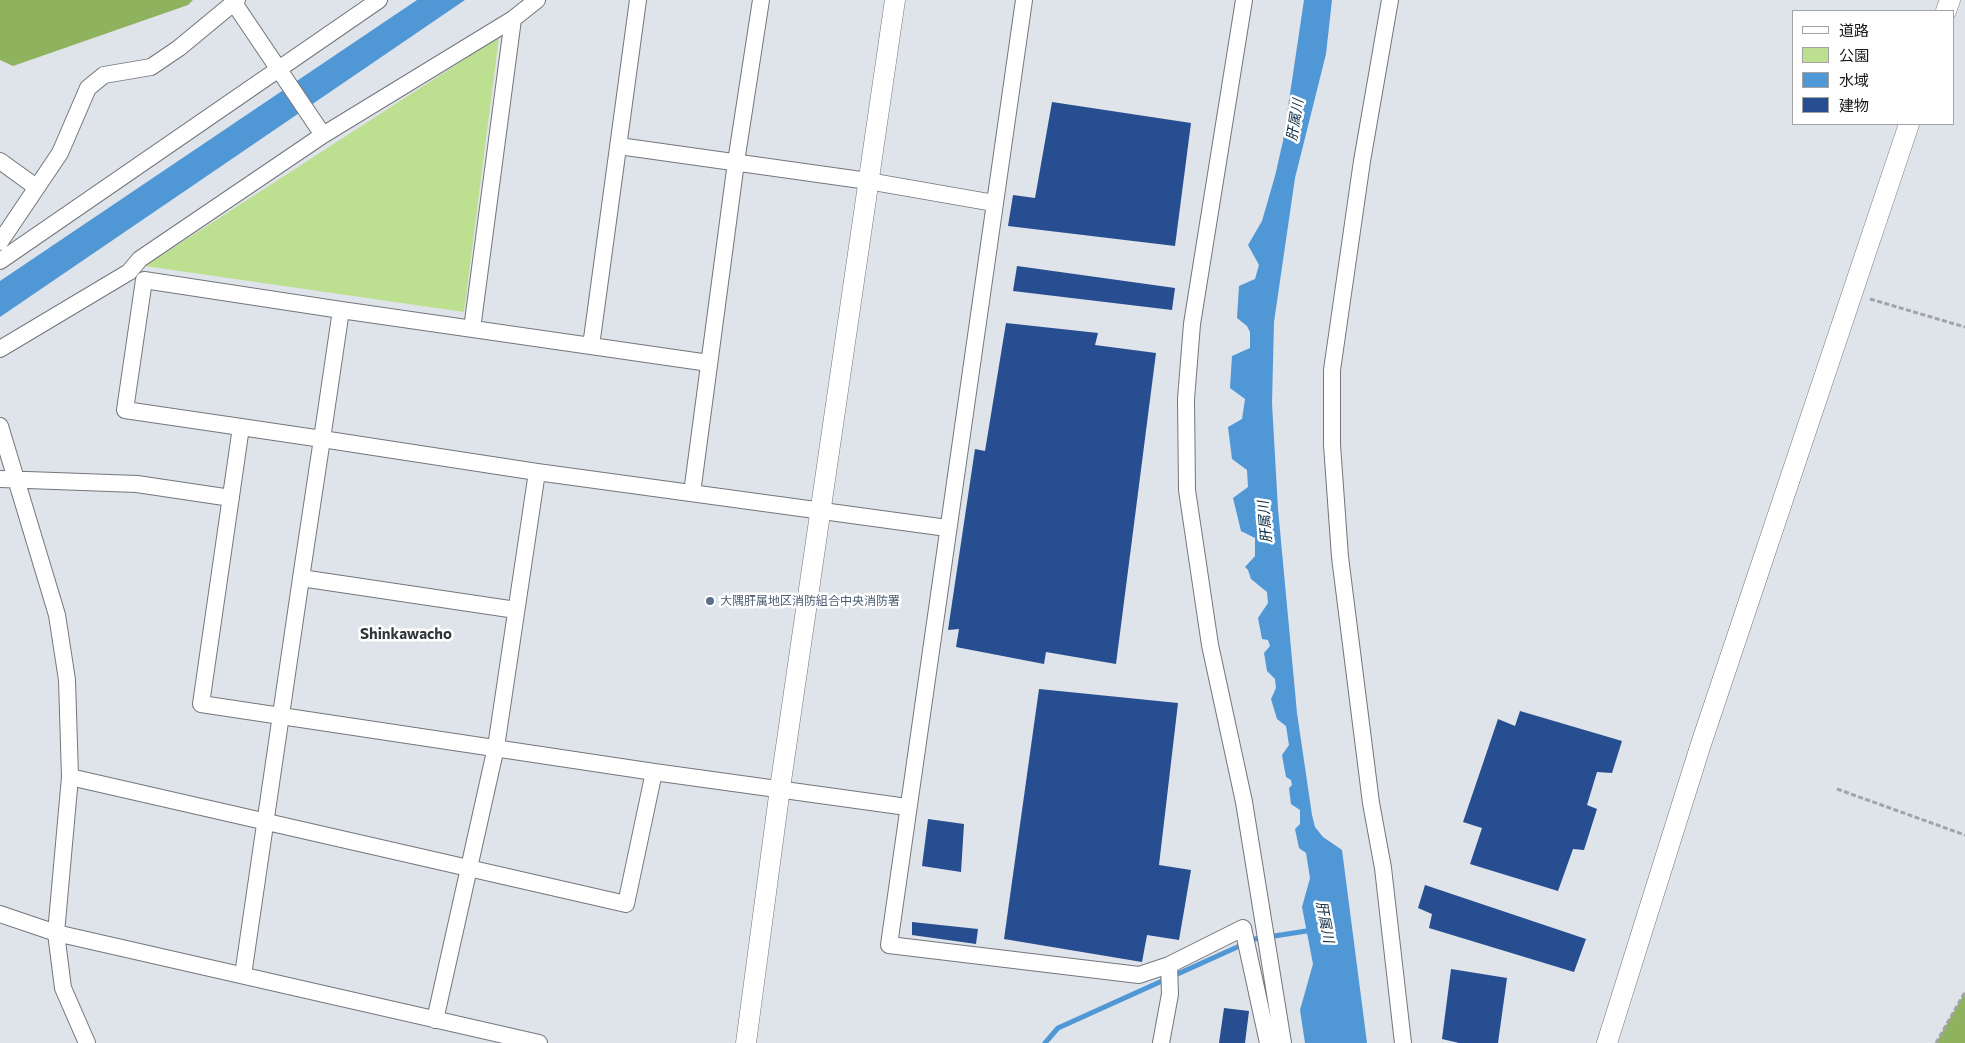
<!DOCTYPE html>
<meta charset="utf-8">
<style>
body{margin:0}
#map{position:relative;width:1965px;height:1043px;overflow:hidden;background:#dfe3ea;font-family:Commissioner,"Noto Sans JP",sans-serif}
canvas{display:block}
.legend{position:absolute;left:1792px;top:10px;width:162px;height:115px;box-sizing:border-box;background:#fff;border:1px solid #a3a3a4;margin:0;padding:6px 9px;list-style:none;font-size:15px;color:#18191c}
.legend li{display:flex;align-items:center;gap:10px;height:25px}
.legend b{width:25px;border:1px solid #a3a3a4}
</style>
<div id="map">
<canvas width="1965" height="1043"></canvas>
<ul class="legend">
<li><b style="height:6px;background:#fff"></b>道路</li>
<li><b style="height:14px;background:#bde090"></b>公園</li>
<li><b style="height:14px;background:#5097d6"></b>水域</li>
<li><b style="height:14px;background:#274e90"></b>建物</li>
</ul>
</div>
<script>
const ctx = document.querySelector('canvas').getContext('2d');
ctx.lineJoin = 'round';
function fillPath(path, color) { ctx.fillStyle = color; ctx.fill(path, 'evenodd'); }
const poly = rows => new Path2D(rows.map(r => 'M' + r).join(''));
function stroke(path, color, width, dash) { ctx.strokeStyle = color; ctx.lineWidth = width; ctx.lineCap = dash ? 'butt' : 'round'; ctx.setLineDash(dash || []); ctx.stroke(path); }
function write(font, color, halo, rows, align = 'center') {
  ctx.font = font + ' Commissioner,"Noto Sans JP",sans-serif'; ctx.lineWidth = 5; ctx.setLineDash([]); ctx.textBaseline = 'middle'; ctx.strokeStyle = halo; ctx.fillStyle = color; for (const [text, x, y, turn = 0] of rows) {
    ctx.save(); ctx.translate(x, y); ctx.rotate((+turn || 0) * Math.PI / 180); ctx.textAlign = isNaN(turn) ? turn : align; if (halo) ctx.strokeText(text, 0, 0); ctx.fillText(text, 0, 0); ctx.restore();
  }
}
const green = poly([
 [499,37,464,312,145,266]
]);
const forest = poly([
 [0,0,193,0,188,5,13,66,0,60],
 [1965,992,1965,1043,1936,1043]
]);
const water = poly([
 [417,0,465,0,0,317,0,281],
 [1304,0,1332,0,1326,54,1295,178,1274,322,1272,403,1278,509,1297,713,1312,815,1315,827,1323,837,1342,850,1367,1043,1305,1043,1300,1010,1313,964,1302,907,1310,878,1306,853,1299,848,1295,829,1300,824,1300,810,1291,804,1289,788,1292,785,1291,780,1286,777,1282,755,1289,745,1286,726,1277,719,1271,699,1276,688,1275,679,1267,671,1264,653,1270,646,1268,640,1262,639,1258,618,1268,603,1267,592,1251,579,1248,570,1245,567,1255,556,1255,538,1241,531,1233,498,1248,487,1247,470,1232,459,1228,427,1242,419,1245,399,1230,388,1232,356,1250,348,1250,332,1247,326,1237,318,1239,286,1255,279,1259,265,1248,245,1262,221,1275,176,1283,141]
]);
const stream = poly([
 [1045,1043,1058,1028,1255,939,1313,930]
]);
const building = poly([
 [1052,102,1191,123,1175,246,1008,226,1013,195,1035,198],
 [1017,266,1175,288,1172,310,1013,291],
 [1006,323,1098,333,1095,345,1156,353,1116,664,1046,652,1044,664,956,647,959,629,948,630,975,449,985,451],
 [1039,689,1178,703,1159,865,1191,870,1179,940,1147,935,1142,962,1004,939],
 [1520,711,1622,741,1612,773,1597,772,1587,805,1597,809,1584,850,1573,849,1558,891,1470,864,1482,828,1463,822,1498,719,1515,726],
 [928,819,964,824,961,872,922,866],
 [1425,885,1586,939,1574,972,1429,928,1432,914,1418,908],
 [912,922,978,929,976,944,912,935],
 [1451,969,1507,978,1498,1043,1459,1043,1442,1039],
 [1224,1008,1249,1011,1245,1043,1219,1043]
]);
const path = poly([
 [1870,299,1965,327],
 [1837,789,1965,835],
 [1936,1043,1965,992]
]);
const minor = poly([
 [1024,0,889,945,1139,975,1169,965,1243,928,1268,1043],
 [1244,0,1192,324,1186,399,1187,490,1210,645,1244,802,1283,1043],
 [1390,0,1362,161,1332,370,1332,445,1340,557,1371,803,1383,868,1403,1043],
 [234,3,323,135],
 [619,146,868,181,994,203],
 [0,161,36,187],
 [0,242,60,153,88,88,104,75,151,67,179,48,237,0],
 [0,261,379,0],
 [341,310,709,363],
 [472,329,513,19],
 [591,346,638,0],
 [0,349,129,272,140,259,323,135,513,19,537,0],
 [0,426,57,615,67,680,70,777,56,933,63,988,87,1043],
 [241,427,201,704,654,772,907,807],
 [0,479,137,484,231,498],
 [692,493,736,162,761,0],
 [301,578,322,439,341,310,144,280,125,410,241,427,322,439,537,472,947,528],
 [70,777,626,904,654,772],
 [0,914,56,933,539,1043],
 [243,975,301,578,516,610],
 [435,1020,496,747,537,472],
 [1161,1043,1170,994,1169,965]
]);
const tertiary = poly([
 [1946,11,1950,0],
 [746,1043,780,788,895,0],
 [1607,1043,1700,747,1909,124]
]);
const markers = [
 [710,601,5,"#5c6f8a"]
];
const serviceNames = [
 ["大隅肝属地区消防組合中央消防署",720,601]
];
const waterNames = [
 ["肝属川",1295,120,-81],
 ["肝属川",1265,522,-95],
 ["肝属川",1325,922,79]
];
const quarterNames = [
 ["Shinkawacho",406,634]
];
fillPath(green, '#bde090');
fillPath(forest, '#8eb25e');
fillPath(water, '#5097d6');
stroke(stream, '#5097d6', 5);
fillPath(building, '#274e90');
stroke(minor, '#73767d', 18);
stroke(tertiary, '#73767d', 21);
stroke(path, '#a0a3a9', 3, [5, 2.5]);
stroke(minor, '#fff', 16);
stroke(tertiary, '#fff', 20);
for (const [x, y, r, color] of markers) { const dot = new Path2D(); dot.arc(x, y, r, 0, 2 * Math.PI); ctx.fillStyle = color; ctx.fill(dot); stroke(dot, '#fff', 2); }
write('12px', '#4e5e75', '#fff', serviceNames, 'left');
write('italic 14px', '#0f2e47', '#fff', waterNames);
write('bold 15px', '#31353a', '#fff', quarterNames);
</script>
